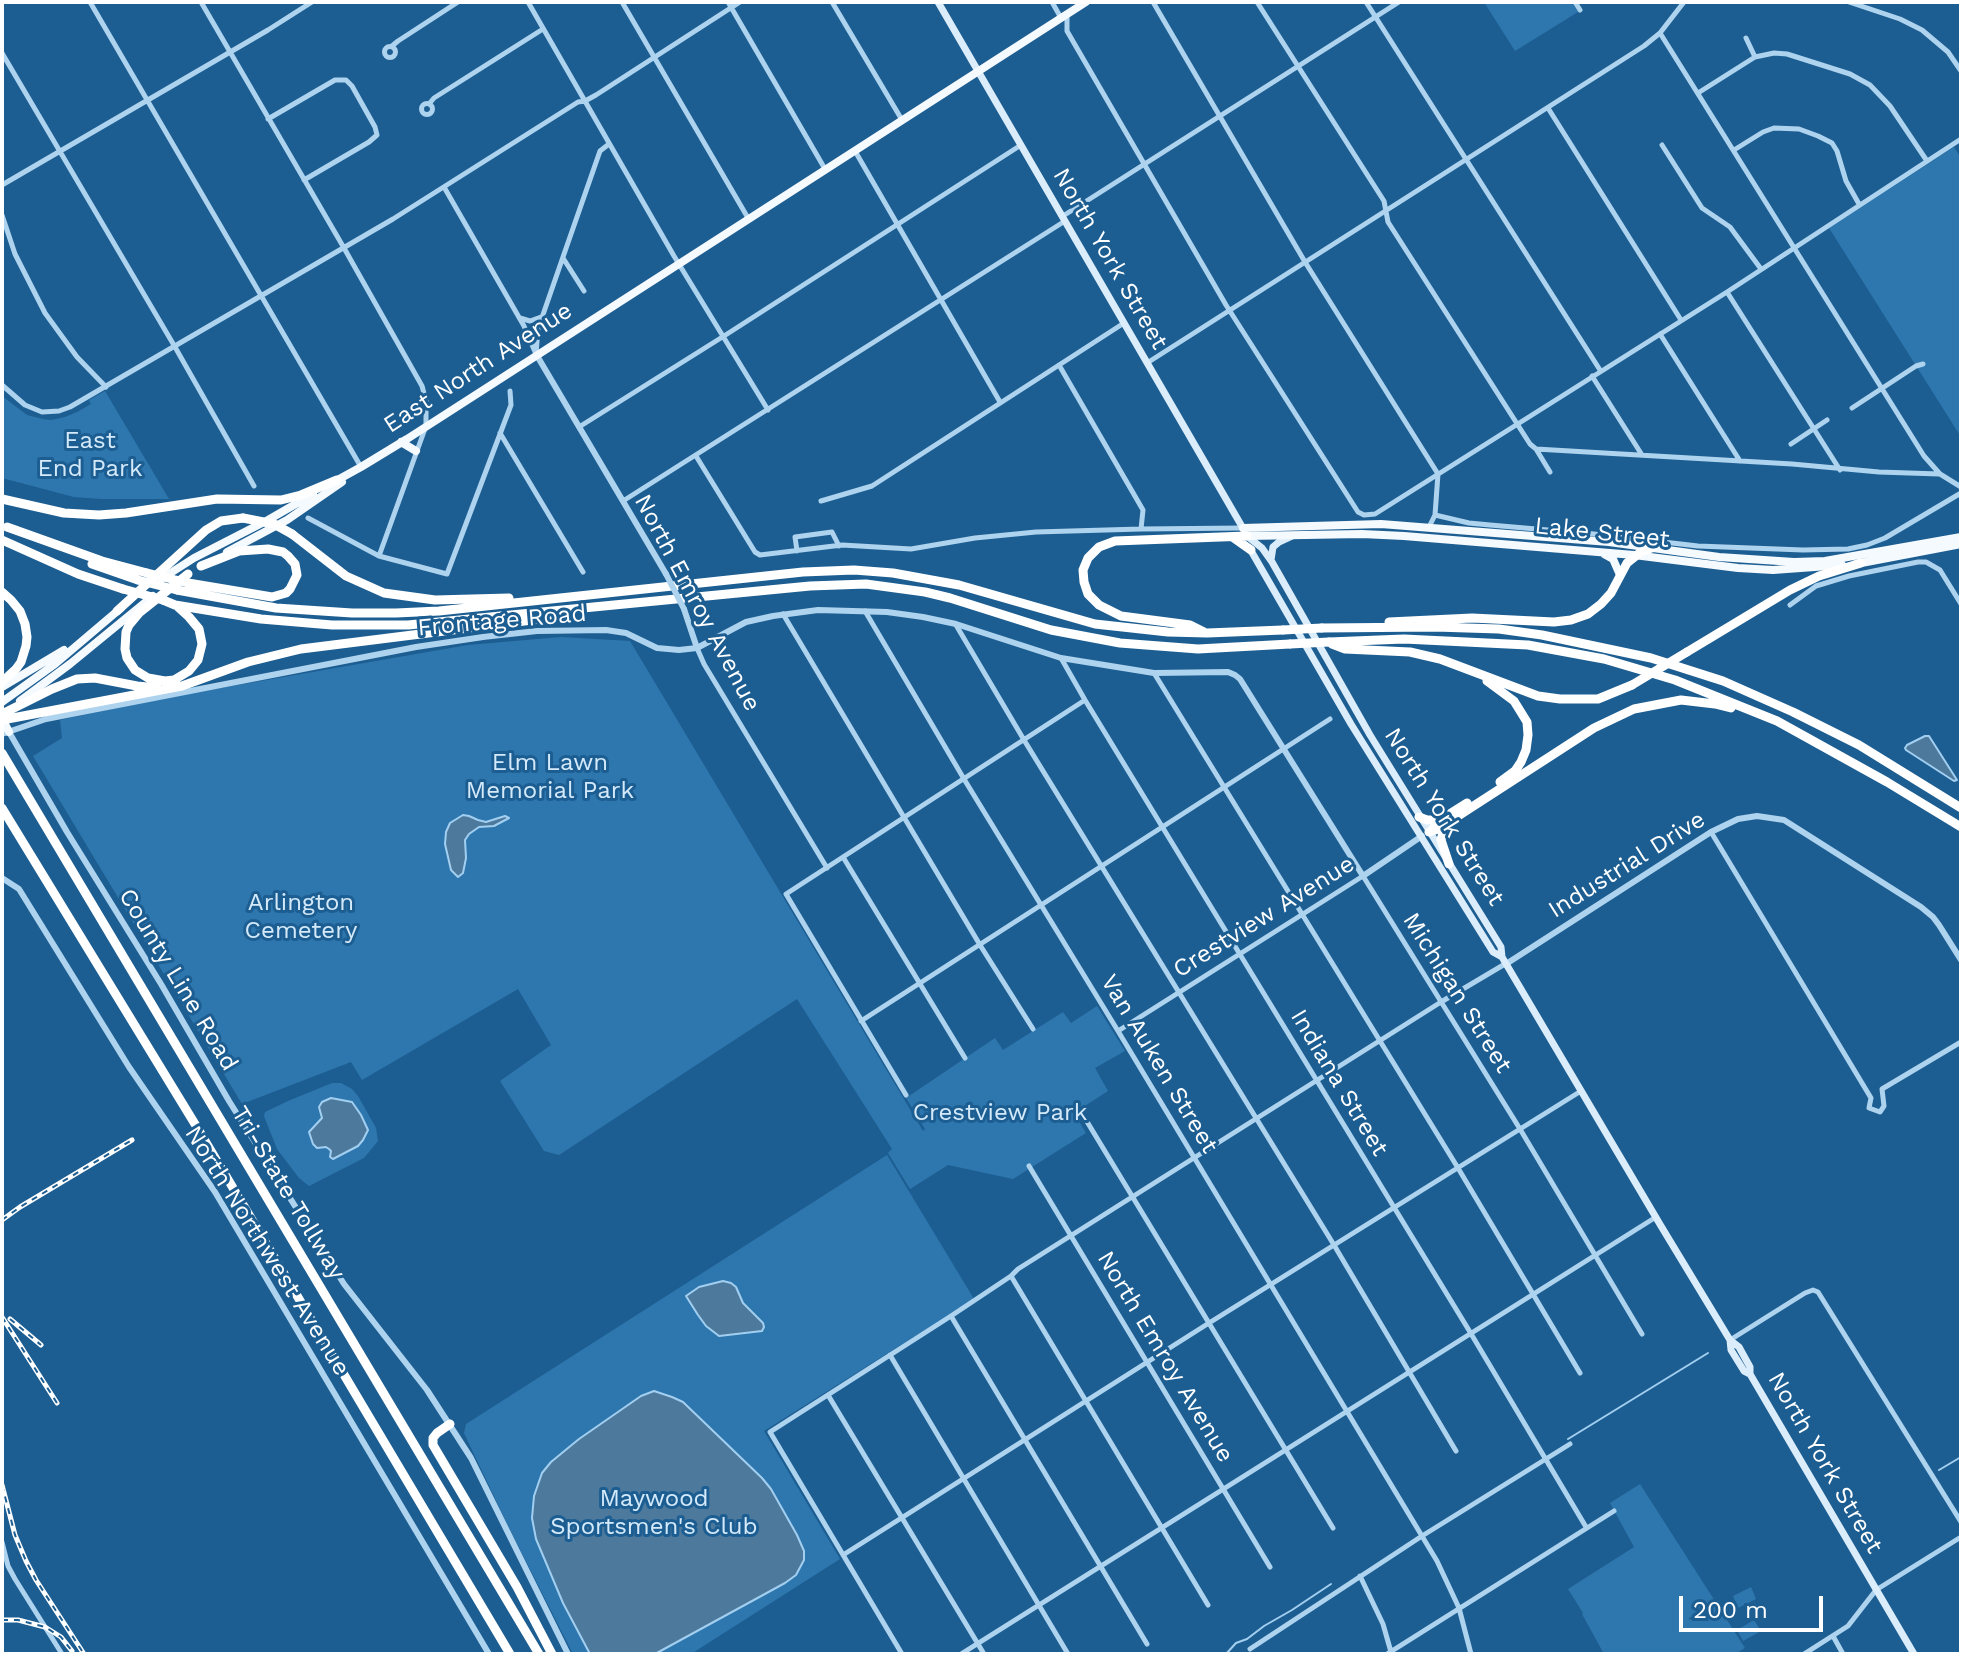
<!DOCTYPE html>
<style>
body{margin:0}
#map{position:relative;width:1963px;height:1656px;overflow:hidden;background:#1d5e92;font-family:"Work Sans",sans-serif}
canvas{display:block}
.frame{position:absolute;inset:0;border:4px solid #fff;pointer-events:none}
.scale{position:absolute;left:1679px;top:1596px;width:144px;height:36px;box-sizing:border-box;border:4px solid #fff;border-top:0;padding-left:10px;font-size:24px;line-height:28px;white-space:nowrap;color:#fff;-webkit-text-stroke:6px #1d5e92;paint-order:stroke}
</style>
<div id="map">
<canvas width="1963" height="1656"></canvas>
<div class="frame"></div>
<div class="scale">200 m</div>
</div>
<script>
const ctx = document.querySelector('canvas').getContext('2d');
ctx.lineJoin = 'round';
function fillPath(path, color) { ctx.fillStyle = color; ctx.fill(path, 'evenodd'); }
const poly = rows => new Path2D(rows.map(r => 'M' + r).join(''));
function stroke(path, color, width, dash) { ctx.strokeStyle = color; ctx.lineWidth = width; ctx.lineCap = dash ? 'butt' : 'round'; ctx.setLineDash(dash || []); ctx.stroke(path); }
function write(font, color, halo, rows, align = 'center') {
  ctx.font = font + ' "Work Sans",sans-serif'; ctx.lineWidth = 6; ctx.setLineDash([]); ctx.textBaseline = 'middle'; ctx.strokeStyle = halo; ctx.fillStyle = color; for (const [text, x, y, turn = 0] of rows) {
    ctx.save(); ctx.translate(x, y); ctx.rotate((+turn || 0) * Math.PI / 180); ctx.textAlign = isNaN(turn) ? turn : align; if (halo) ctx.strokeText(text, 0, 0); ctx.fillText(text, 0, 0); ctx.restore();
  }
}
const green = poly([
 [1484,2,1572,2,1578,12,1515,51],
 [1954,147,1961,158,1961,437,1829,228],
 [105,391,169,499,101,499,74,497,2,478,2,396,27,415,43,419,51,420,65,417,77,412,91,404,89,400],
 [561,637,630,641,923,1131,925,1129,906,1098,995,1038,1003,1050,1063,1012,1071,1023,1097,1006,1125,1051,1095,1068,1108,1091,1074,1113,1086,1133,1013,1179,948,1165,910,1189,888,1153,892,1149,797,999,559,1155,544,1151,500,1081,551,1045,518,989,362,1080,351,1062,242,1104,33,756,62,738,60,720,186,694,468,645],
 [332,1083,341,1083,352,1089,358,1096,376,1128,378,1141,364,1158,309,1186,299,1178,277,1149,264,1116,265,1112,288,1101],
 [887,1155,974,1299,764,1431,840,1559,691,1654,573,1654,507,1524,464,1433,466,1424],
 [1640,1484,1745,1648,1735,1654,1604,1654,1582,1614,1583,1613,1568,1589,1634,1547,1610,1503],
 [1751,1587,1756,1599,1738,1608,1733,1596],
 [1754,1620,1761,1631,1743,1641,1737,1630]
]);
const water = poly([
 [1925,736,1929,736,1957,780,1954,781,1906,750,1905,748,1907,745,1925,736],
 [463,815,469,816,478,820,486,822,505,816,509,818,494,826,479,827,469,834,465,840,466,858,463,873,458,877,451,870,445,844,446,832,450,823,463,815],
 [331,1098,352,1102,361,1115,368,1130,363,1140,358,1146,333,1159,330,1157,331,1151,329,1149,326,1147,317,1148,313,1144,309,1132,322,1118,319,1107,322,1102,331,1098],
 [723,1281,731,1283,736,1287,743,1303,763,1323,764,1327,762,1331,719,1336,706,1326,698,1315,686,1296,699,1287,723,1281],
 [654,1391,672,1397,683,1402,762,1478,771,1489,797,1535,804,1551,804,1560,796,1575,785,1583,655,1654,590,1654,563,1603,536,1539,532,1518,534,1496,542,1473,551,1462,579,1439,641,1396,654,1391]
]);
const stream = poly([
 [1568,1439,1708,1353],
 [1939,1470,1961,1457],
 [1226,1654,1236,1643,1247,1639,1264,1626,1292,1610,1331,1584]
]);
const minor = poly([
 [90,2,361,467],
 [201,2,344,248,422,386,426,401,426,426,379,556],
 [528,2,674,256,768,410],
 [622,2,748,218],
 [728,2,825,169],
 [832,2,902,120],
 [1052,2,1061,18],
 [1153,2,1305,262,1438,474,1435,515,1429,527],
 [1257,2,1384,201,1388,222,1530,444,1536,449,1550,472],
 [1366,2,1600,370],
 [1575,2,1580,10],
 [1849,2,1900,19,1922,30,1948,52,1961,71],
 [1067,16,1067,31,1226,305,1358,512,1364,515,1375,514,1727,292,1961,139],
 [1660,33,1924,456,1940,474,1961,487],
 [1746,38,1755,57],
 [392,46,398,41,458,2],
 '384.5 52a5.5 5.5 0 1 1 11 0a5.5 5.5 0 1 1-11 0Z',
 [2,53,175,347,254,486],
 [1698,93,1755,57,1774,53,1787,54,1850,74,1870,85,1890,106,1927,161],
 '421.5 109a5.5 5.5 0 1 1 11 0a5.5 5.5 0 1 1-11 0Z',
 [429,104,434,98,543,29],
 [1548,108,1681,320],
 [268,119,335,80,346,80,352,86,375,127,377,135,369,142,304,180],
 [1662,145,1702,208,1730,227,1761,269],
 [1734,150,1763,132,1774,128,1799,129,1818,136,1832,143,1837,151,1846,181,1859,204],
 [855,151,1000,402],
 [2,185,268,30,312,2],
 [444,187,524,326,536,354],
 [2,215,15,254,45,313,77,357,106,387],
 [1063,216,1399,2],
 [563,258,584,291],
 [1727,292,1840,470],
 [520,318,530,321,541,317],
 [1660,334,1740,461],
 [536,354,538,329,563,257,600,151,609,144],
 [1147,363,1644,46,1660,33,1684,2],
 [1059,365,1143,510,1141,529],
 [1592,376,1642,455],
 [2,385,25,405,42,412,59,411,70,407,393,219,578,102,585,101,596,95,740,2],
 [1852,408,1916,366,1923,364],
 [579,427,724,336,1021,145],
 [500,433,583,572],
 [1791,444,1827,420],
 [1536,449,1792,464,1879,472,1939,474],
 [696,456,755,552,760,555,842,545,911,549,975,538,1036,532,1141,529,1243,528],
 [623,501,1065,221],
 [821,501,872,486,1124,323],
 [1435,515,1469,523,1490,525,1594,534,1698,546,1803,550,1848,549,1867,545,1885,538,1961,493],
 [308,518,379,556,447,574,511,405,510,391],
 [797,551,795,537,832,532,839,546],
 [1790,605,1816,586,1849,576,1918,562,1926,562,1940,570,1961,604],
 [865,611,964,779,1118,1031,1437,1561,1459,1608,1471,1654],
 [783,614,980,945,1033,1029],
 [956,625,1024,740,1334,1245,1456,1451],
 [697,648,704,664,827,868],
 [1061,658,1085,700,1470,1332,1586,1527],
 [1154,673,1458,1168,1580,1373],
 [1711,832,1871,1098,1869,1108,1880,1112,1884,1106,1882,1089,1961,1042],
 [843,857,965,1058],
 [861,1021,1330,719],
 [1118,1031,1363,876,1520,1129,1642,1334],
 [906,1095,786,894,1085,700],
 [1083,1115,1333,1528],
 [1029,1166,1270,1567],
 [1011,1276,1208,1605],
 [951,1316,1147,1644],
 [1730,1340,1805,1293,1813,1290,1818,1292,1961,1522],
 [890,1355,1068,1654],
 [828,1395,984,1654],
 [2,1542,8,1566,15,1579,62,1654],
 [843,1555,1209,1323,1581,1091],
 [1360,1576,1383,1624,1391,1652],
 [1833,1636,1843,1654],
 [1250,1649,1422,1536,1570,1444],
 [902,1654,770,1432,951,1316,1011,1276,1018,1269,1441,1002,1505,964],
 [961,1654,1656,1217],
 [1387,1654,1614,1511],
 [1804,1654,1848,1626,1876,1590,1961,1537]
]);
const tertiary = poly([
 [536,354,666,574],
 [684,609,697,648],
 [9,732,67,832,161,984,229,1101,344,1284,427,1390,471,1458,568,1654],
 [2,734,46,719,416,647,483,637,537,631,606,630,626,633,657,648,679,650,697,648,746,622,773,616,818,610,887,612,923,617,956,624,1061,658,1154,673,1228,672,1235,675,1240,679,1363,876,1422,836],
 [2,878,19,889,129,1067,215,1192,489,1654],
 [1506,964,1711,832,1738,819,1757,816,1784,820,1921,907,1933,917,1939,925,1961,960]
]);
const secondary = poly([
 [938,2,1244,530],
 [1247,536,1262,548,1272,562,1370,735,1501,947,1502,957,1661,1226,1730,1340,1739,1347,1750,1367,1750,1374,1914,1654],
 [1250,549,1351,724,1493,952,1502,957],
 [1271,560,1273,547,1279,542,1292,536],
 [1730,1340,1731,1350,1744,1371,1750,1374]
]);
const primary = poly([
 [401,442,416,451],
 [332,483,361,467,407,439,1086,2],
 [1243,528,1381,524,1609,542,1719,557,1794,562,1825,561,1961,537],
 [1247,536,1362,534,1404,536,1634,555,1738,568,1773,570,1842,565],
 [227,552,287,520,342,482],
 [1604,554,1613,559,1620,575],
 [1856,564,1961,544],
 [161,579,194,558,268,520,313,494],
 [2,687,64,650],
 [20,701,70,664,153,596],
 [2,702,55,664,121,608],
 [2,723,5,724,9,732]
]);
const motorway = poly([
 [2,499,64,513,99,515,126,513,217,499,281,500,301,495,337,480],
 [7,527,102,561,147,573],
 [292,534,346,576,384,593,435,600,509,598],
 [1234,538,1251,550],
 [2,540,78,574,123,589],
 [92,564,138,580],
 [188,583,272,597,286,593,290,589,297,575,295,564,288,556,283,552,268,549,239,551,201,566],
 [177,590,276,608,352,613,396,613,439,611,803,572,854,570,893,573,959,585,1095,624,1168,632,1207,633,1283,630],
 [2,592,11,600,20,611,25,624,27,637,26,646,21,662,16,669,2,682],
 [163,600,175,605,261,619,332,625,408,625,810,586,866,584,925,592,950,598,1051,630,1120,643,1198,649,1290,644],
 [178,607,189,617,199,629,202,644,198,660,189,671,174,680,165,681,148,678,135,670,127,658,125,649,126,632,129,625,139,613,188,574],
 [117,611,206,530,221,521,243,518],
 [1389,622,1472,618,1554,622,1571,620,1588,614,1601,604,1611,593,1627,563,1642,551,1652,548],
 [1322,628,1435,627,1499,629,1542,635,1651,658,1723,681,1793,712,1859,745,1961,808],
 [1204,632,1190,625,1121,616,1099,605,1088,594,1084,582,1083,570,1088,558,1099,547,1115,541,1247,536],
 [1329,642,1404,639,1528,645,1604,659,1675,680,1777,721,1887,782,1961,827],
 [1332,644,1345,649,1410,652,1440,659,1538,696,1560,699,1598,699,1632,685],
 [1687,652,1790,590,1819,576,1861,563],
 [1487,681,1514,701,1527,722,1528,735,1526,750,1521,762,1515,771,1500,782],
 [2,714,52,689,77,679,95,678,137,686,158,688],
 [2,720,182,686,248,662,301,649,548,618],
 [2,753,539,1654],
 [2,808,198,1129,510,1654],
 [1419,817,1427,820,1440,820],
 [1445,825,1441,840,1449,864],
 [1433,830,1434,825,1440,820,1467,803],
 [1429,832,1438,829,1594,728,1634,709,1681,700,1715,704,1731,708],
 [450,1424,437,1433,433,1438,433,1445,517,1587,552,1654]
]);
const rail = poly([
 [2,1220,20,1207,132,1140],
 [2,1317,57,1403],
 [10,1319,41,1345],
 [2,1485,15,1535,26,1561,36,1580,84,1654],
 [2,1620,18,1620,45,1627,61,1637,72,1651]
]);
const tertiaryBridge = poly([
 [666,574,684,609]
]);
const motorwayBridge = poly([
 [243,518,274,524,292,534],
 [147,573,188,583],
 [138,580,177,590],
 [123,589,163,600],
 [1283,630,1322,628],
 [1290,644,1329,642],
 [1632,685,1687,652]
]);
const streetNames = [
 ["North York Street",1110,259,60],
 ["East North Avenue",478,368,-33],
 ["Lake Street",1602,533,6],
 ["North Emroy Avenue",697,603,62],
 ["Frontage Road",502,621,-5],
 ["North York Street",1444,817,58],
 ["Industrial Drive",1627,865,-32],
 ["Crestview Avenue",1264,917,-32],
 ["County Line Road",178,980,59],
 ["Michigan Street",1457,993,58],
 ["Van Auken Street",1159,1064,59],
 ["Indiana Street",1339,1083,59],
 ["Tri-State Tollway",288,1193,59],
 ["North Northwest Avenue",267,1251,58],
 ["North Emroy Avenue",1165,1357,59],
 ["North York Street",1825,1463,60]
];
const parkNames = [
 ["East",90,441],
 ["End Park",90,469],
 ["Elm Lawn",550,763],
 ["Memorial Park",550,791],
 ["Arlington",301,903],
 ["Cemetery",301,931],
 ["Crestview Park",1000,1113],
 ["Maywood",654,1499],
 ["Sportsmen's Club",654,1527]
];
fillPath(green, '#2e77ae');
fillPath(water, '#4d799d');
stroke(water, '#a2cff0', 2);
stroke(stream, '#a2cff0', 2);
stroke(minor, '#aed3ee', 5);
stroke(tertiary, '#aed3ee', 6);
stroke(secondary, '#dbecfa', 7);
stroke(primary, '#f5faff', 8);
stroke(motorway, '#fff', 9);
stroke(rail, '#fff', 5);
stroke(rail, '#1d5e92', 2, [6]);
stroke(tertiaryBridge, '#aed3ee', 6);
stroke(motorwayBridge, '#fff', 9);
write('24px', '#fff', '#1d5e92', streetNames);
write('24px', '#d4eafa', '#1d5e92', parkNames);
</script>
